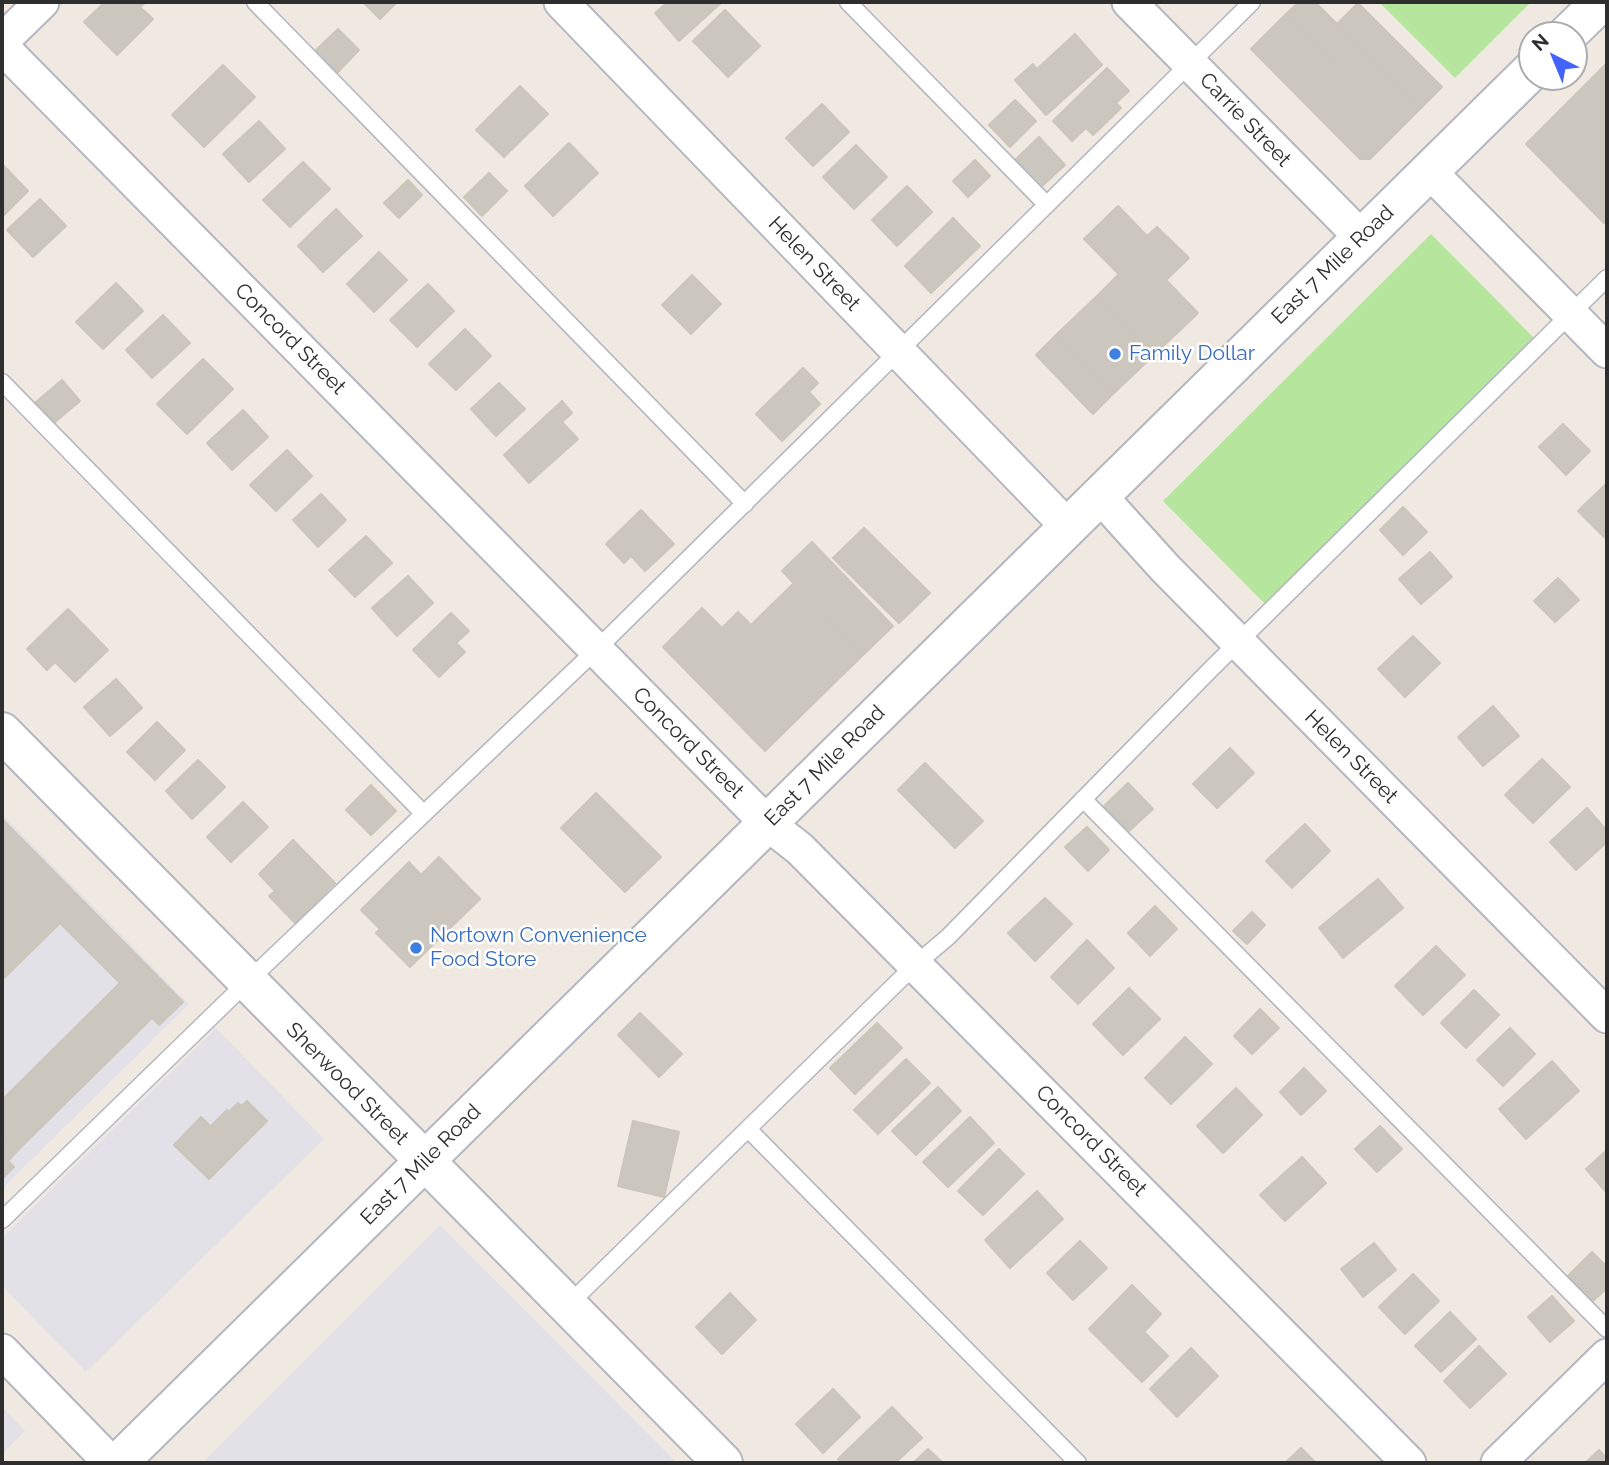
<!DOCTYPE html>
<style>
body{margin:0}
#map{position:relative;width:1609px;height:1465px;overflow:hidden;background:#efe9e1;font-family:Raleway,sans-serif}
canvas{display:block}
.frame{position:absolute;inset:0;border:4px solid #2e2e2e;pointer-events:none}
.north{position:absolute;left:1518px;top:21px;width:70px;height:70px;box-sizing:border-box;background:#fff;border:2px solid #ababab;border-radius:50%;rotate:317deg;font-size:19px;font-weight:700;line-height:28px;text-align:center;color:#2e2e2e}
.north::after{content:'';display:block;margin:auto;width:24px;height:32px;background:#4264fb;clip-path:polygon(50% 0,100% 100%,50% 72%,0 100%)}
</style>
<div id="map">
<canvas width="1609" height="1465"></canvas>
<div class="frame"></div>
<div class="north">N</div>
</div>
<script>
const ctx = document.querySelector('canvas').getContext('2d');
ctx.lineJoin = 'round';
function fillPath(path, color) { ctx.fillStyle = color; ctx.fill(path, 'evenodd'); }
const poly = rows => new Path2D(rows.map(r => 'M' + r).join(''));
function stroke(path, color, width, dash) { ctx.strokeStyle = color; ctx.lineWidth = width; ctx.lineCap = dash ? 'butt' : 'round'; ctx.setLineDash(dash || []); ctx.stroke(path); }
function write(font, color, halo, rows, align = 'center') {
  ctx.font = font + ' Raleway,sans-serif'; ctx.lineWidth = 5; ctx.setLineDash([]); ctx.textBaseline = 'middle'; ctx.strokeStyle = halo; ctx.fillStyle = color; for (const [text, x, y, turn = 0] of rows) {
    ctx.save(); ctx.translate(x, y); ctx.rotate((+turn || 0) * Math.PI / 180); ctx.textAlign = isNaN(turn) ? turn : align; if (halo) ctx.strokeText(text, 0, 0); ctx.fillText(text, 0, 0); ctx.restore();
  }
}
const industrial = poly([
 [2,814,189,1004,2,1189],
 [216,1028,324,1139,86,1372,2,1286,2,1238],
 [440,1225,677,1463,202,1463],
 [2,1407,25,1431,2,1454]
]);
const green = poly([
 [1379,2,1531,2,1455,78],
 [1431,234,1534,338,1266,605,1163,501]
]);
const building = poly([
 [105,2,146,2,140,7,153,19,117,55,84,22,105,2],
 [363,2,397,2,380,19,363,2],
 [668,2,722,2,679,41,655,13,668,2],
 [1299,2,1315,2,1421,108,1399,130,1286,14,1299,2],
 [1358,3,1442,87,1421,108,1337,24,1358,3],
 [725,10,760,46,728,77,693,41,725,10],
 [1286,14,1399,130,1370,159,1360,159,1251,49,1286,14],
 [338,29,359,50,337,73,315,51,338,29],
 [1075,34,1102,65,1046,115,1015,80,1033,64,1037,69,1075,34],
 [1607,63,1607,164,1557,113,1607,63],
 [223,65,255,97,204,147,172,115,223,65],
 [1107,68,1129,91,1116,103,1121,108,1093,135,1086,128,1072,141,1053,121,1107,68],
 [520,86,548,114,504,157,476,130,520,86],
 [1015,100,1036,121,1010,147,989,125,1015,100],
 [822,104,849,132,813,166,786,138,822,104],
 [1557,113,1607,164,1607,220,1604,223,1526,144,1557,113],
 [259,121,285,149,249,182,223,154,259,121],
 [1039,137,1065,165,1040,188,1015,160,1039,137],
 [569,143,598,173,553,216,525,186,569,143],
 [856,145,887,177,854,209,823,177,856,145],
 [975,160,990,176,968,197,953,181,975,160],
 [303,162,330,189,290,227,263,200,303,162],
 [2,164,28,191,2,217,2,164],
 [489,173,507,191,482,216,464,197,489,173],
 [408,180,422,195,399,218,384,203,408,180],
 [907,186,932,212,897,246,872,220,907,186],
 [40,199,66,226,33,257,7,230,40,199],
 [1118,206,1147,236,1157,227,1189,258,1166,280,1198,313,1177,333,1084,239,1118,206],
 [336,209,362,236,323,272,298,246,336,209],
 [953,218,980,246,931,293,905,266,953,218],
 [379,252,407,280,374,312,347,284,379,252],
 [1119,274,1177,333,1154,355,1097,296,1119,274],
 [692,275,721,304,691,334,662,305,692,275],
 [116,283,143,311,103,349,76,322,116,283],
 [428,284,454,311,417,347,390,320,428,284],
 [1097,296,1154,355,1113,394,1056,335,1097,296],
 [163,315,190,343,152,378,126,350,163,315],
 [465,329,491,356,456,390,429,364,465,329],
 [1056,335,1113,394,1093,414,1036,355,1056,335],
 [203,359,233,389,187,434,157,404,203,359],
 [803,368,818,383,809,392,820,404,782,441,756,414,803,368],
 [62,380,80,401,54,423,36,402,62,380],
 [499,383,525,409,496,436,471,409,499,383],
 [562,401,572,413,562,422,578,439,529,483,504,455,562,401],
 [243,410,268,437,232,470,207,443,243,410],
 [1563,424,1590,451,1566,475,1539,447,1563,424],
 [287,450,312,476,276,511,250,485,287,450],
 [1607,483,1607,534,1604,537,1578,511,1607,483],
 [321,494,346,520,318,547,293,520,321,494],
 [1403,507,1427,532,1403,555,1380,530,1403,507],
 [641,510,674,544,645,571,631,556,624,563,606,544,641,510],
 [864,528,930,593,899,623,833,558,864,528],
 [366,536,392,563,355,597,329,570,366,536],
 [812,542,893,626,863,655,782,571,812,542],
 [1430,552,1452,577,1421,604,1399,579,1430,552],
 [408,576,433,603,397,636,372,608,408,576],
 [1558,578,1579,600,1555,622,1534,601,1558,578],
 [794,583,863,655,821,696,751,625,794,583],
 [702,608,722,628,738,612,821,696,765,751,663,647,702,608],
 [68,609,108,650,75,682,55,662,47,670,27,649,68,609],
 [451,613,469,631,456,643,465,652,439,677,413,650,451,613],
 [1413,636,1440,663,1405,697,1378,669,1413,636],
 [116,679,142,708,110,736,84,707,116,679],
 [1493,706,1519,736,1483,766,1458,737,1493,706],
 [157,722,185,750,155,780,127,752,157,722],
 [1230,748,1254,773,1217,808,1193,784,1230,748],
 [1542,759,1570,787,1533,823,1505,795,1542,759],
 [198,760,225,787,192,819,166,791,198,760],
 [925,763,983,821,955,848,898,790,925,763],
 [1128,783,1153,809,1129,831,1104,806,1128,783],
 [371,785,396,811,371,835,346,810,371,785],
 [596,793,661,857,625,892,561,828,596,793],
 [243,802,268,827,231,862,207,837,243,802],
 [1587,808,1607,831,1607,842,1576,870,1550,842,1587,808],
 [2,819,183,1002,159,1025,152,1018,19,1149,2,1132,2,1100,120,983,60,923,2,980,2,819],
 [1305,824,1330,851,1292,888,1266,861,1305,824],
 [1087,827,1109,850,1088,871,1065,847,1087,827],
 [293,840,335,883,295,923,269,896,275,891,259,874,293,840],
 [439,857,480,899,410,967,376,933,380,929,361,910,409,862,421,875,439,857],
 [1378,879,1403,908,1343,958,1319,928,1378,879],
 [1045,898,1072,924,1035,961,1008,933,1045,898],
 [1155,906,1177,929,1150,956,1128,933,1155,906],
 [1252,912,1265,925,1247,944,1233,931,1252,912],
 [1087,940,1114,968,1078,1004,1051,977,1087,940],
 [1436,946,1465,975,1423,1015,1395,986,1436,946],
 [1129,988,1160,1019,1123,1055,1093,1024,1129,988],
 [1474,990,1499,1015,1466,1048,1441,1023,1474,990],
 [1260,1009,1279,1028,1252,1054,1234,1036,1260,1009],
 [640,1013,682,1054,659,1077,618,1035,640,1013],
 [877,1023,902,1048,855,1094,830,1068,877,1023],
 [1510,1028,1535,1054,1503,1086,1477,1060,1510,1028],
 [1185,1037,1212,1064,1171,1104,1145,1078,1185,1037],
 [906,1059,930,1083,878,1134,854,1110,906,1059],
 [1552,1061,1579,1091,1526,1139,1499,1109,1552,1061],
 [1304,1068,1326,1091,1301,1115,1280,1092,1304,1068],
 [938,1087,961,1111,916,1155,892,1131,938,1087],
 [1236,1088,1262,1115,1223,1153,1197,1126,1236,1088],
 [247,1101,267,1121,236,1152,211,1126,227,1110,229,1112,238,1103,241,1106,247,1101],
 [201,1117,236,1152,209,1179,174,1145,201,1117],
 [970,1117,994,1143,948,1187,923,1162,970,1117],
 [633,1121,679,1132,664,1197,618,1186,633,1121],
 [1380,1126,1402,1149,1377,1172,1355,1149,1380,1126],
 [2,1132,19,1149,8,1161,14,1167,2,1179,2,1132],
 [999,1149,1024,1174,983,1215,958,1191,999,1149],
 [1607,1150,1607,1193,1586,1169,1607,1150],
 [1302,1157,1326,1183,1285,1221,1260,1195,1302,1157],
 [1037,1191,1063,1219,1010,1268,985,1240,1037,1191],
 [1080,1241,1107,1268,1073,1300,1047,1273,1080,1241],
 [1374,1243,1396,1270,1363,1297,1341,1269,1374,1243],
 [1592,1252,1607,1267,1607,1288,1593,1301,1568,1276,1592,1252],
 [1413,1274,1439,1301,1405,1334,1379,1307,1413,1274],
 [1132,1285,1161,1314,1144,1332,1168,1356,1142,1382,1089,1329,1132,1285],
 [730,1293,756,1320,722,1354,696,1327,730,1293],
 [1552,1296,1574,1321,1550,1342,1528,1317,1552,1296],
 [1450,1312,1476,1339,1441,1372,1415,1346,1450,1312],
 [1479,1346,1506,1374,1470,1408,1444,1381,1479,1346],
 [1191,1348,1218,1376,1177,1417,1150,1389,1191,1348],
 [833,1389,860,1417,823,1453,796,1424,833,1389],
 [892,1407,922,1438,895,1463,842,1463,838,1459,892,1407],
 [1301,1448,1316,1463,1285,1463,1301,1448],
 [928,1449,943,1463,913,1463,928,1449],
 [1599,1450,1607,1459,1607,1463,1585,1463,1599,1450]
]);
const lane = poly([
 [255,2,745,504],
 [848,2,1047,205],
 [2,382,424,814],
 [1083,799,1607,1329],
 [748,1129,1078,1463],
 [2,1220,247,982,596,650,1252,2],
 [567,1306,916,964,948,937,1211,669,1607,278]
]);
const street = poly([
 [561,2,1067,526],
 [1129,2,1361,237],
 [2,41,42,2],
 [2,47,767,823,800,849,1409,1463],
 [1429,171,1607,351],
 [1099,495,1165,568,1607,1016],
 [2,1351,111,1463],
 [1498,1463,1607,1356]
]);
const secondary = poly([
 [1567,35,1601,2],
 [2,732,723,1463],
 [118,1463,1532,70]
]);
const markers = [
 [1115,354,7,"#3f7fe0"],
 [416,948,7,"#3f7fe0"]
];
const streetNames = [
 ["Carrie Street",1245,120,46],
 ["Helen Street",814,264,46],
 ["East 7 Mile Road",1333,265,-44],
 ["Concord Street",290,339,45],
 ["Concord Street",688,743,45],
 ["Helen Street",1351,757,45],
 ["East 7 Mile Road",825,766,-45],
 ["Sherwood Street",347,1084,45],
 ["Concord Street",1091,1141,45],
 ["East 7 Mile Road",421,1165,-45]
];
const shopNames = [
 ["Family Dollar",1129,354],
 ["Nortown Convenience",430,936],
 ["Food Store",430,960]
];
fillPath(industrial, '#e3e1e8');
fillPath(green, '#b6e59e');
fillPath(building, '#cbc7bf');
stroke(building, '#cbc5ba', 2);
stroke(lane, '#b4b7c1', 19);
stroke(street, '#b4b7c1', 37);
stroke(secondary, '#b4b7c1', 42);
stroke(lane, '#fff', 16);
stroke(street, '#fff', 33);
stroke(secondary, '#fff', 38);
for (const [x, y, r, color] of markers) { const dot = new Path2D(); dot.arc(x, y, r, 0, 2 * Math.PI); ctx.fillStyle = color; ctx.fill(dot); stroke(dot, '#fff', 2.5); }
write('21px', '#2e2e2e', '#fff', streetNames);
write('21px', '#366cbe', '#fff', shopNames, 'left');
</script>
